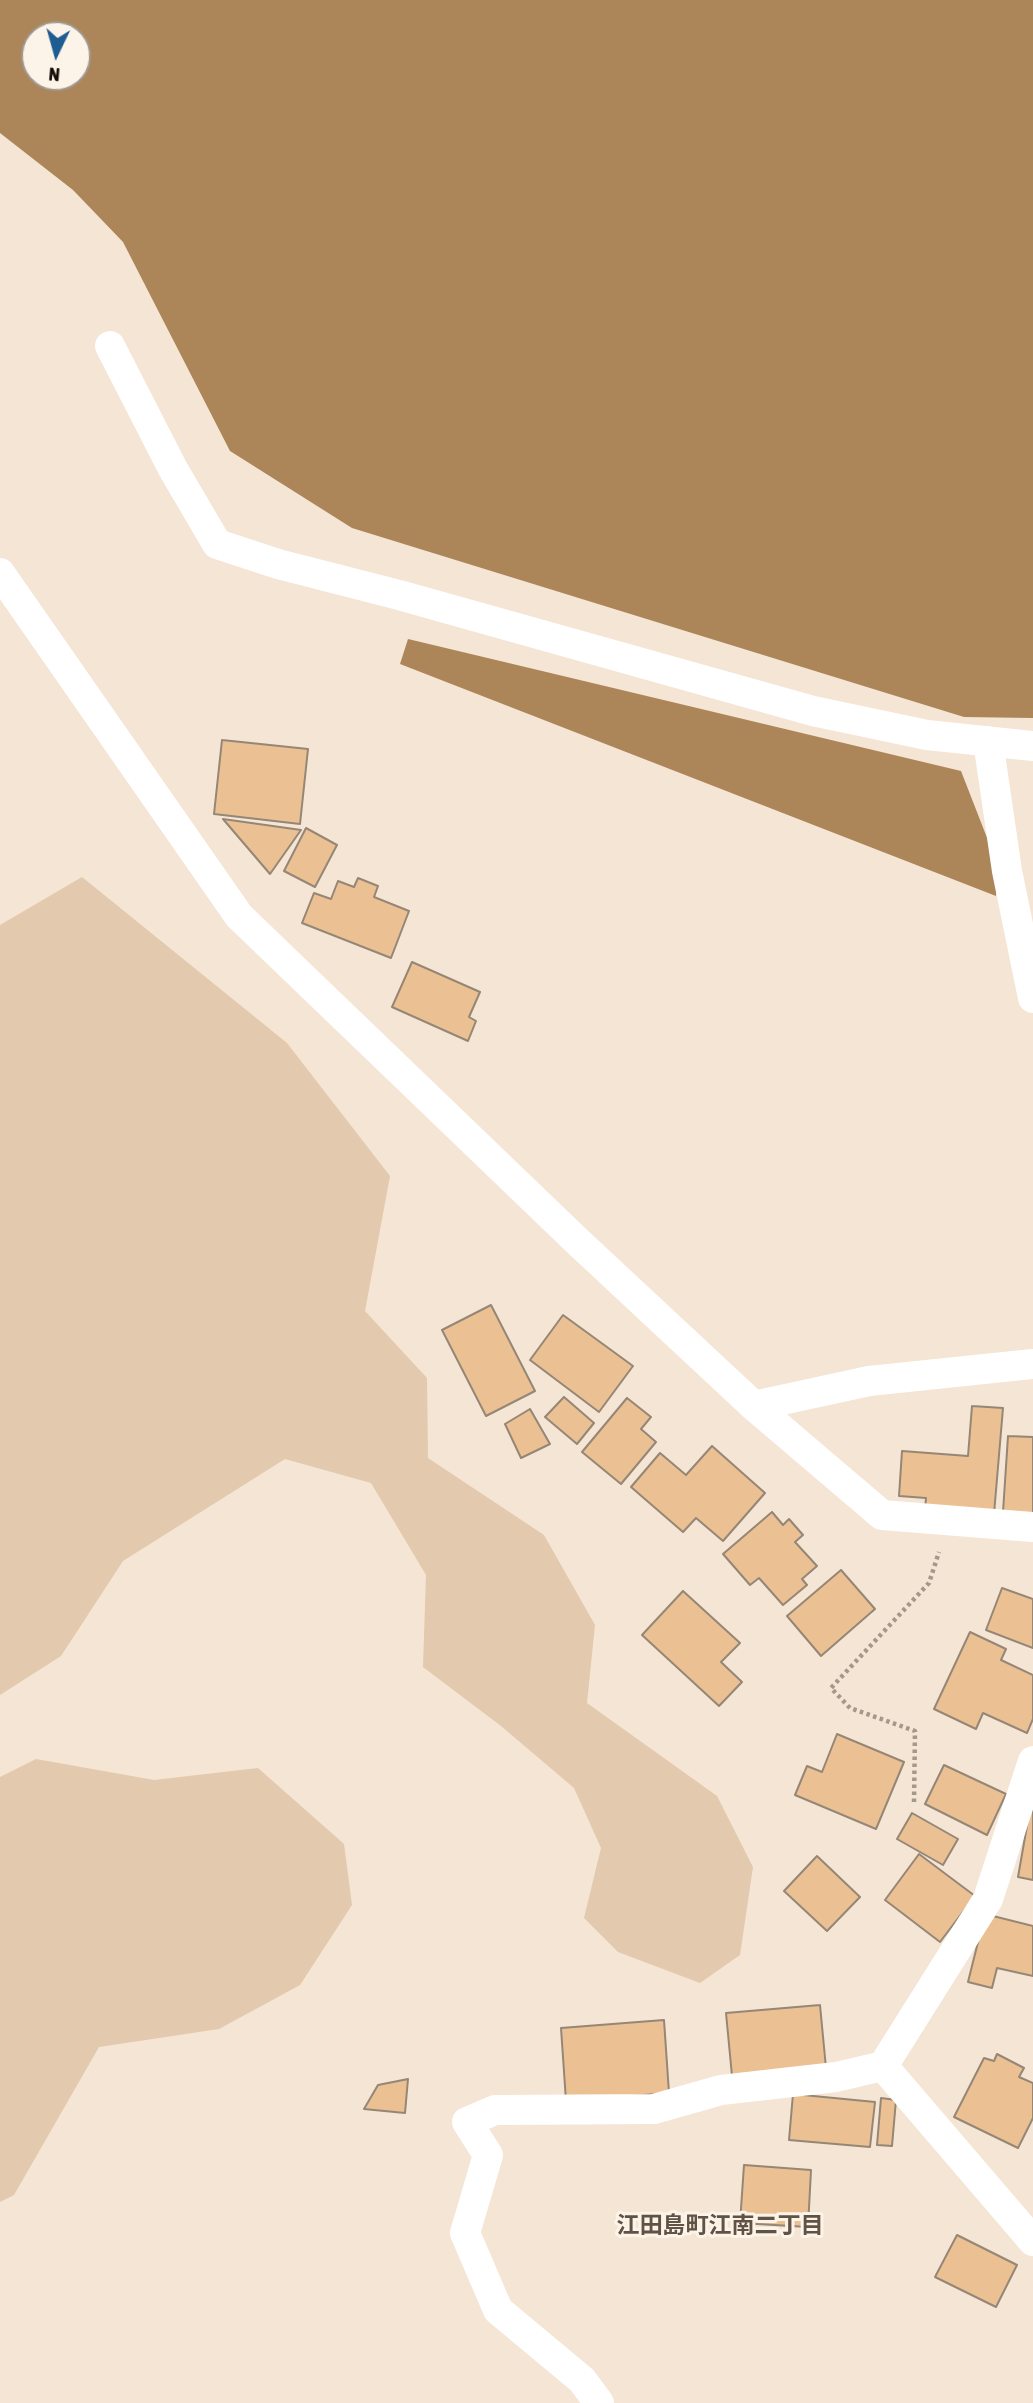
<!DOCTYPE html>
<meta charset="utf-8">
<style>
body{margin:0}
#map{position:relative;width:1033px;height:2403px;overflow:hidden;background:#f5e5d4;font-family:"Asap Condensed",sans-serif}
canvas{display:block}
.north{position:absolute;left:21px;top:21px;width:70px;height:70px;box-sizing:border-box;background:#fdf4e9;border:2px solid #9f988f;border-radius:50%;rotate:185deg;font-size:19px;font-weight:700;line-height:28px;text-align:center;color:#130e08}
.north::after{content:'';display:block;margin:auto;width:24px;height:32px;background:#1e5c92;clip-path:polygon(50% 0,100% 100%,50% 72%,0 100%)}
</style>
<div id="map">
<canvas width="1033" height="2403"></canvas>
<div class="north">N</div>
</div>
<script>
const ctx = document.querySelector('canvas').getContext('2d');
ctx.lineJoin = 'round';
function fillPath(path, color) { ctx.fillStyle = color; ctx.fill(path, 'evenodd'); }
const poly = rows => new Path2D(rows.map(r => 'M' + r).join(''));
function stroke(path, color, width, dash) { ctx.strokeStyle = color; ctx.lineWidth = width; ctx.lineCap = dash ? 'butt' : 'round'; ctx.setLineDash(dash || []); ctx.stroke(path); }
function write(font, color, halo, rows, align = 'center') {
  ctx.font = font + ' "Asap Condensed","Noto Sans JP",sans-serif'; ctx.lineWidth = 6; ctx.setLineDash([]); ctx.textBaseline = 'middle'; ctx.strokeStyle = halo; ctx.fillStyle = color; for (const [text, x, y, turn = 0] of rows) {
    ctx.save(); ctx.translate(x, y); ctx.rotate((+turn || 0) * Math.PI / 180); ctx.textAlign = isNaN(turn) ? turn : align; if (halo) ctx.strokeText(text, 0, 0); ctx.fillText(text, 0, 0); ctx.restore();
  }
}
const green = poly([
 [82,877,287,1043,390,1176,365,1311,427,1378,428,1458,544,1535,595,1625,587,1703,717,1796,753,1867,740,1955,700,1983,618,1952,584,1918,601,1848,574,1788,501,1726,423,1667,426,1575,371,1483,285,1459,123,1561,61,1656,0,1695,0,925],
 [36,1759,154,1780,258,1768,344,1844,352,1905,300,1985,219,2029,99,2047,14,2195,0,2202,0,1777]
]);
const water = poly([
 [0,0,1033,0,1033,718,964,717,352,528,230,451,123,242,73,190,0,133],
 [77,35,77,77,35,77,35,35],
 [408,639,961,771,998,866,996,896,400,664]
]);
const building = poly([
 [222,740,308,749,300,824,214,814,222,740],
 [223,819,301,830,270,874,223,819],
 [306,828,337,845,315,887,284,871,306,828],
 [358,878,378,886,374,897,409,911,391,958,302,923,314,893,331,899,338,881,354,887,358,878],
 [412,962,480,992,469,1017,476,1021,468,1041,392,1007,412,962],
 [491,1305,535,1391,486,1416,442,1330,491,1305],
 [563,1315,633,1366,599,1412,530,1360,563,1315],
 [564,1397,594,1423,577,1444,545,1417,564,1397],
 [627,1398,651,1417,641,1429,656,1442,621,1484,582,1452,627,1398],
 [972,1406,1003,1408,994,1514,925,1509,926,1498,899,1496,902,1451,968,1456,972,1406],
 [530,1409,550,1444,521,1458,505,1424,530,1409],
 [1008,1436,1033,1437,1033,1514,1003,1512,1008,1436],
 [712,1446,765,1493,723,1541,696,1518,683,1532,631,1487,660,1453,686,1475,712,1446],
 [772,1512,783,1525,789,1519,803,1535,795,1542,817,1566,802,1579,807,1585,783,1605,759,1578,750,1585,723,1554,772,1512],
 [841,1570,875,1609,821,1656,787,1616,841,1570],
 [1002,1588,1033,1599,1033,1648,986,1630,1002,1588],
 [683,1591,740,1643,721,1662,742,1682,719,1706,642,1635,683,1591],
 [970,1632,1006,1649,1001,1660,1033,1675,1033,1719,1027,1733,983,1713,976,1729,934,1709,970,1632],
 [837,1734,904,1762,876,1829,795,1795,807,1766,822,1772,837,1734],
 [944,1765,1006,1794,987,1835,925,1804,944,1765],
 [1031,1803,1033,1803,1033,1880,1018,1877,1031,1803],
 [912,1813,958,1839,943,1865,897,1839,912,1813],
 [919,1854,975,1896,940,1942,885,1900,919,1854],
 [817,1856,860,1897,827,1931,784,1891,817,1856],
 [985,1914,1033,1926,1033,1976,997,1968,992,1988,968,1982,985,1914],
 [820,2005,826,2068,732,2076,726,2013,820,2005],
 [664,2020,669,2093,566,2101,561,2028,664,2020],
 [997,2054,1024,2068,1019,2077,1033,2083,1033,2118,1018,2148,954,2117,984,2058,994,2061,997,2054],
 [408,2079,405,2113,364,2109,378,2085,408,2079],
 [793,2094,875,2102,870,2147,789,2140,793,2094],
 [881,2098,896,2100,892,2146,877,2145,881,2098],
 [744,2165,811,2170,808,2227,740,2223,744,2165],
 [957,2235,1017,2265,996,2307,935,2277,957,2235]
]);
const path = poly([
 [914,1802,915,1731,850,1708,831,1688,929,1583,939,1552]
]);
const street = poly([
 [110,346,173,469,217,544,278,564,399,595,813,711,927,735,1033,746],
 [0,573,239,916,577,1241,754,1406,882,1515,1033,1527],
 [988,741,1007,871,1033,998],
 [754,1406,869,1381,1033,1364],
 [883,2066,1033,2241],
 [599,2403,582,2380,498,2310,465,2233,488,2155,467,2122,495,2110,654,2109,721,2090,836,2077,883,2066,988,1899,1033,1761]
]);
const neighbourhoodNames = [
 ["江田島町江南二丁目",720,2226]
];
fillPath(green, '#e3c9ad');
fillPath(water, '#ac8559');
fillPath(building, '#ebc194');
stroke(building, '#958676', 2);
stroke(path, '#a5988b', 4.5, [3.5, 3.5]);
stroke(street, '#fff', 30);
write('bold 23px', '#605244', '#fdf4e9', neighbourhoodNames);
</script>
